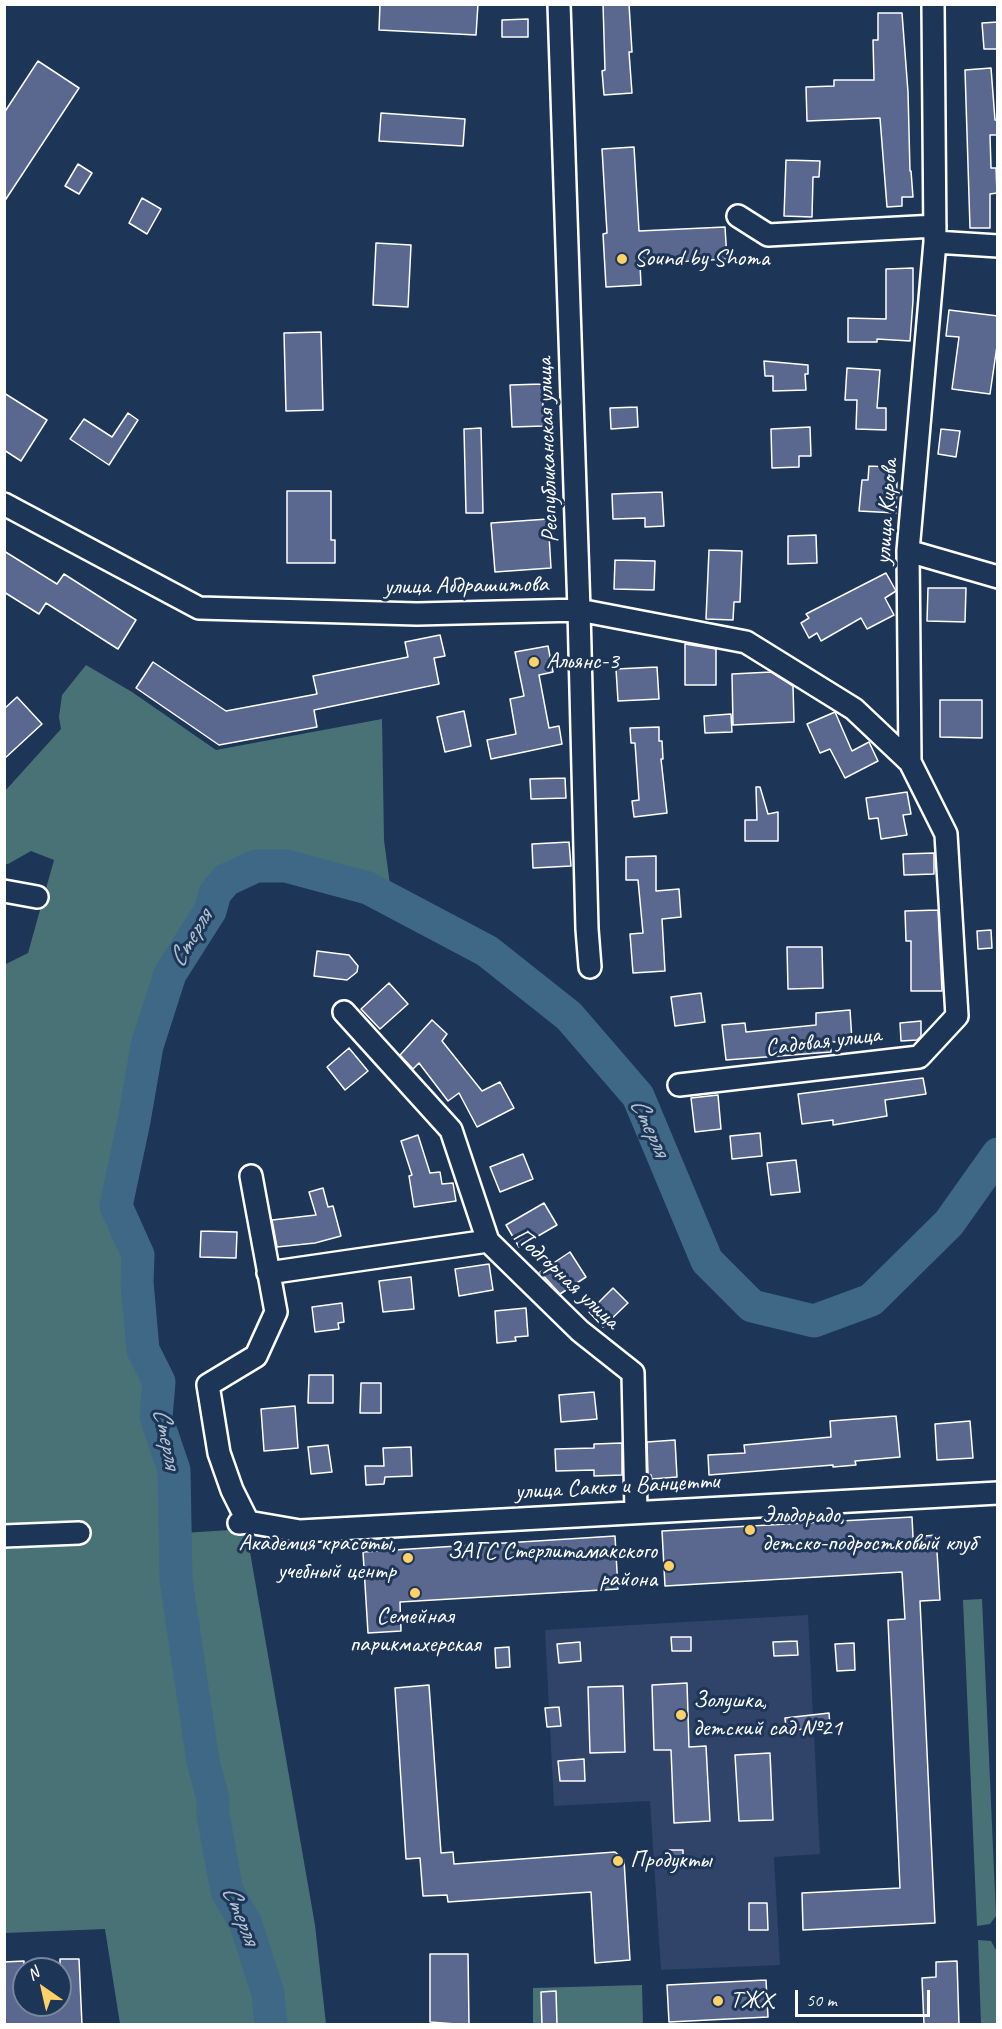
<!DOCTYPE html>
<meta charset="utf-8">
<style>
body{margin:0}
#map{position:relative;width:1002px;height:2029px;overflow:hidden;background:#1d3557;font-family:Caveat,sans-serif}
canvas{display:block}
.frame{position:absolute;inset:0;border:6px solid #fff;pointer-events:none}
.north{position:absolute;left:12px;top:1957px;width:60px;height:60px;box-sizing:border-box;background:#1d3557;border:2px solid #77869a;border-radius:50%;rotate:326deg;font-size:16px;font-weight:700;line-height:24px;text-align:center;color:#fff}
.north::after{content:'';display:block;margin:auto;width:21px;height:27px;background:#ffd166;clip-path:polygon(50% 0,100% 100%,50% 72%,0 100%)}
.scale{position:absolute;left:795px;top:1990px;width:135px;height:27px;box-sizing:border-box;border:3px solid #fff;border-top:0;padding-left:8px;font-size:18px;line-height:21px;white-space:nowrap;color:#fff;-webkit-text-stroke:4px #1d3557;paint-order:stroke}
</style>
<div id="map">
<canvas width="1002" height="2029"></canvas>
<div class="frame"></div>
<div class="north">N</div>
<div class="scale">50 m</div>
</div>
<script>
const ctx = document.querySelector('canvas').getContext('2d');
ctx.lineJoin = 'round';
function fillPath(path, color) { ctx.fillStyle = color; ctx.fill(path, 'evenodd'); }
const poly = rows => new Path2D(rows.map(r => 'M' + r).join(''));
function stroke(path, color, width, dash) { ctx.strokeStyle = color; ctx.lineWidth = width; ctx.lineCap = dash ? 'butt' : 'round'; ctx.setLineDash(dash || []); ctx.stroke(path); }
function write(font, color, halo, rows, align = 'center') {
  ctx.font = font + ' Caveat,sans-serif'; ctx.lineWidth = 6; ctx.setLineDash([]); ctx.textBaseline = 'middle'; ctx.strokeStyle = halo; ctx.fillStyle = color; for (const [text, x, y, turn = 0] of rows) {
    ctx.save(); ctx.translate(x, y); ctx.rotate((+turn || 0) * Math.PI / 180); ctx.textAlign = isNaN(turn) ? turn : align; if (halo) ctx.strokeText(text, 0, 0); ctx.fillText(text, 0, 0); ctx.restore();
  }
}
const built = poly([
 [808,1615,820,1854,774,1857,780,1965,661,1970,650,1801,554,1806,545,1630]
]);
const green = poly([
 [86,665,132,692,216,750,382,719,384,840,390,885,288,857,248,858,213,878,199,913,161,969,143,1023,114,1180,104,1205,127,1254,130,1348,147,1384,148,1415,165,1472,169,1582,191,1743,218,1893,241,1927,265,1995,267,2024,120,2024,105,1929,5,1933,4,965,28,953,54,860,31,851,8,864,5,864,5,791,61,729,59,717,62,695],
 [246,1529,315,1925,326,2024,279,2024,276,1993,255,1922,234,1889,223,1814,223,1800,213,1760,183,1533],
 [982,1599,996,1916,990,1924,977,1926,963,1600],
 [978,1940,991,1941,997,1952,997,2024,981,2024],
 [642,1985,643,2024,533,2024,533,1988]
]);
const river = poly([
 [271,2024,268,1994,246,1924,227,1891,213,1815,213,1799,203,1761,176,1580,174,1470,156,1417,159,1382,143,1350,137,1282,138,1255,116,1206,134,1121,147,1046,170,974,210,911,215,893,226,880,256,866,286,866,368,888,487,951,569,1016,638,1096,707,1261,752,1306,814,1321,871,1300,949,1223,998,1154]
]);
const building = poly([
 [380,4,478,4,476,35,379,30,380,4],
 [603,4,629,4,632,52,629,52,632,93,604,95,602,71,605,70,603,4],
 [878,13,902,13,908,92,910,171,911,171,913,197,902,197,902,206,887,207,880,118,807,121,806,87,834,86,834,80,874,80,873,40,878,40,878,13],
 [528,19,528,37,502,37,502,20,528,19],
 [998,22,998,49,984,49,982,23,998,22],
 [38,61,79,88,4,202,4,113,38,61],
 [991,68,995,120,998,120,998,135,990,135,991,168,996,168,997,193,990,194,990,228,970,228,965,70,991,68],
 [381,113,465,119,463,146,379,141,381,113],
 [634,147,639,231,725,227,727,259,640,264,641,285,606,287,603,234,607,233,602,149,634,147],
 [786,160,820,161,819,177,813,177,812,217,784,216,786,160],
 [78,164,92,173,79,194,65,186,78,164],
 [142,198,161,209,147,234,129,223,142,198],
 [376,243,411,245,408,307,373,305,376,243],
 [913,268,913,301,910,341,877,339,877,342,848,342,848,318,886,319,886,269,913,268],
 [949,310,998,316,998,339,990,394,952,389,959,337,946,336,949,310],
 [321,332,323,410,286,411,284,333,321,332],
 [764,361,808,365,808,374,805,374,806,390,773,391,773,376,765,376,764,361],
 [847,368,880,370,877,408,886,408,886,430,856,429,857,400,845,400,847,368],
 [542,384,544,426,512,427,510,385,542,384],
 [4,393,47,420,21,461,4,450,4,393],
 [637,407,638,427,611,429,610,408,637,407],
 [128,413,138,420,109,465,70,439,84,419,112,437,128,413],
 [810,427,811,456,799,456,799,467,772,468,771,429,810,427],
 [481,428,483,513,466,513,464,429,481,428],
 [941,429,960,431,956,457,938,454,941,429],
 [869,466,889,467,888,481,897,482,896,513,859,511,862,480,868,480,869,466],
 [287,491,331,491,331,540,335,540,335,563,287,563,287,491],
 [662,492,664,526,645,527,645,518,613,519,612,494,662,492],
 [548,519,551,568,495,572,491,523,548,519],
 [816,535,817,563,788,564,788,536,816,535],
 [709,550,742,551,740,602,734,602,733,620,706,619,709,550],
 [4,551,57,584,64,574,136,620,118,649,46,603,39,614,4,592,4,551],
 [615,560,655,561,654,590,614,589,615,560],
 [886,573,896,591,885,598,894,615,867,629,861,618,821,641,817,633,809,638,801,623,809,618,806,614,886,573],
 [928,588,966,588,965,622,927,621,928,588],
 [440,635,445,656,434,658,439,684,314,710,317,727,219,745,136,688,153,662,226,711,317,694,313,676,408,657,405,642,440,635],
 [685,644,716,649,716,685,685,685,685,644],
 [548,646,553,672,539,675,549,728,559,726,562,744,491,759,487,740,516,734,510,699,524,696,515,652,548,646],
 [657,667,659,699,618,701,616,669,657,667],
 [771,672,793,686,794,722,733,725,732,674,771,672],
 [17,697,42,724,4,759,4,709,17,697],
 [940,700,982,700,982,738,940,737,940,700],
 [464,711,471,746,445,752,437,717,464,711],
 [835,712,852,751,869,742,878,761,845,778,830,749,820,753,807,724,835,712],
 [731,714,732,732,705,733,704,716,731,714],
 [659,727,659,741,662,741,663,759,661,759,667,813,634,817,632,801,639,800,635,743,631,743,630,728,659,727],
 [565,778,566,798,531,799,530,779,565,778],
 [756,787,760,787,768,814,778,812,778,841,745,841,745,820,757,820,756,787],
 [907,792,911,814,903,815,907,835,881,839,878,818,869,819,866,798,907,792],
 [569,842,571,866,533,868,532,844,569,842],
 [934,853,934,874,904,875,903,854,934,853],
 [656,856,656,891,679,889,681,917,662,919,665,971,633,973,630,934,643,933,638,880,626,880,626,857,656,856],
 [938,910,942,991,911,991,911,941,906,941,905,911,938,910],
 [991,930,992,948,978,949,977,931,991,930],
 [787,947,822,947,823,988,788,989,787,947],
 [317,951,349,955,358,966,357,972,347,980,314,976,317,951],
 [389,983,408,1004,380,1029,361,1009,389,983],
 [701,993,705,1022,675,1026,671,997,701,993],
 [850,1010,852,1041,831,1042,831,1052,726,1060,722,1025,745,1023,746,1032,816,1025,816,1013,850,1010],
 [432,1020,447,1034,442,1041,482,1091,500,1082,514,1108,477,1127,459,1093,448,1101,419,1063,413,1069,400,1055,432,1020],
 [921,1021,921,1036,917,1040,901,1041,900,1023,921,1021],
 [349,1048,368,1071,345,1090,327,1067,349,1048],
 [923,1078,926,1094,885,1100,887,1116,833,1125,833,1120,802,1124,798,1094,923,1078],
 [718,1095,721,1129,695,1132,691,1098,718,1095],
 [760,1133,762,1156,732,1159,730,1136,760,1133],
 [418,1135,430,1173,440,1172,442,1184,453,1183,456,1201,414,1207,409,1176,412,1175,401,1141,418,1135],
 [523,1154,533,1179,500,1192,490,1167,523,1154],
 [796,1160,800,1192,771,1195,767,1163,796,1160],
 [323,1188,328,1207,333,1206,341,1236,315,1243,277,1247,272,1220,316,1215,309,1192,323,1188],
 [544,1203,557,1225,519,1247,506,1225,544,1203],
 [201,1231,237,1232,236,1258,200,1257,201,1231],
 [570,1252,586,1277,560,1294,540,1272,570,1252],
 [489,1264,493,1290,459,1296,455,1269,489,1264],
 [411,1277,414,1309,383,1312,379,1281,411,1277],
 [613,1288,628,1303,603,1327,589,1312,613,1288],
 [342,1303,344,1322,338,1323,339,1329,315,1332,312,1307,342,1303],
 [526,1308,528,1336,515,1337,516,1341,497,1343,495,1311,526,1308],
 [309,1375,333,1375,333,1403,308,1403,309,1375],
 [361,1383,381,1383,381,1413,360,1413,361,1383],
 [594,1392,597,1419,561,1422,559,1395,594,1392],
 [295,1406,298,1448,264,1451,261,1409,295,1406],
 [896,1416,900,1457,855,1461,856,1465,833,1467,833,1465,709,1475,708,1455,745,1453,744,1445,831,1437,830,1421,896,1416],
 [970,1421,973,1458,937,1460,935,1424,970,1421],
 [675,1440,677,1477,652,1479,651,1475,648,1475,647,1442,675,1440],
 [622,1443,622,1475,594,1476,594,1470,556,1471,555,1449,594,1448,594,1444,622,1443],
 [328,1445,332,1472,311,1474,308,1447,328,1445],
 [411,1447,412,1476,385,1477,384,1484,366,1485,365,1466,384,1466,383,1448,411,1447],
 [912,1517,913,1537,936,1535,940,1600,920,1601,935,1923,803,1930,802,1893,900,1888,888,1620,905,1619,902,1572,665,1586,662,1531,912,1517],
 [615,1536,618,1589,400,1602,401,1631,368,1633,363,1552,615,1536],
 [671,1637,691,1637,691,1651,672,1651,671,1637],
 [797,1641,798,1655,774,1656,773,1642,797,1641],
 [580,1642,581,1661,559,1663,557,1644,580,1642],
 [854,1643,855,1670,837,1671,835,1644,854,1643],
 [509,1647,510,1667,496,1668,495,1648,509,1647],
 [687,1683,689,1747,706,1746,710,1821,674,1823,671,1750,654,1750,652,1685,687,1683],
 [429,1685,441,1853,453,1852,454,1864,615,1852,624,1860,630,1960,595,1963,591,1892,448,1902,447,1895,423,1896,420,1858,406,1859,395,1688,429,1685],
 [623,1686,625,1752,590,1753,588,1687,623,1686],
 [559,1707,561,1726,547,1727,545,1708,559,1707],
 [829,1713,830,1726,786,1731,785,1718,829,1713],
 [770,1753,773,1820,739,1821,735,1755,770,1753],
 [584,1759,585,1781,560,1781,558,1761,584,1759],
 [669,1850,683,1850,683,1866,670,1866,669,1850],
 [749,1903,767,1903,768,1930,749,1930,749,1903],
 [430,1954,468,1954,469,2025,430,2022,430,1954],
 [60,1959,79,1959,82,2025,4,2025,4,1962,24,1961,24,2005,60,2005,60,1959],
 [957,1961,959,2025,924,2025,922,1978,936,1977,936,1962,957,1961],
 [766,1980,768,2017,669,2022,667,1985,766,1980],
 [556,1991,557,2025,542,2025,541,1992,556,1991]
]);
const minor = poly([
 [559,4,579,610,587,929,590,967],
 [738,216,768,235,935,226],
 [935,242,998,246],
 [4,504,199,608,417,614,579,610,746,642,854,709,910,762],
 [908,551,998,577],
 [4,891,37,897],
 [344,1012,451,1130,488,1241,580,1331,633,1373,636,1512],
 [679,1085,919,1057,957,1016,946,834,910,762,908,551,935,242,933,4],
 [268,1273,488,1241],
 [248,1522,232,1490,219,1453,208,1385,256,1356,276,1312,251,1176],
 [239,1523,248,1522,300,1531,998,1493],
 [4,1536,79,1533]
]);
const markers = [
 [622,259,6,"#ffd166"],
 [534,662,6,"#ffd166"],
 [750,1530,6,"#ffd166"],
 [408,1558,6,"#ffd166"],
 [669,1566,6,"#ffd166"],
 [415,1593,6,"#ffd166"],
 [681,1715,6,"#ffd166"],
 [618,1861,6,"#ffd166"],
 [718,2001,6,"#ffd166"]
];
const poiNames = [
 ["Sound by Shoma",634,259],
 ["Альянс-3",546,662],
 ["Эльдорадо,",762,1516],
 ["детско-подростковый клуб",762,1544],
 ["Академия красоты,",396,1544,"right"],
 ["учебный центр",396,1572,"right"],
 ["ЗАГС Стерлитамакского",657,1552,"right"],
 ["района",657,1580,"right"],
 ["Семейная",415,1617,"center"],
 ["парикмахерская",415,1645,"center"],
 ["Золушка,",693,1701],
 ["детский сад №21",693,1729],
 ["Продукты",630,1861],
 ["ТЖХ",730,2001]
];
const streetNames = [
 ["Республиканская улица",548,450,-92],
 ["улица Кирова",887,512,-86],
 ["улица Абдрашитова",466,586,-1],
 ["Садовая улица",823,1042,-7],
 ["Подгорная улица",566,1279,43],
 ["улица Сакко и Ванцетти",617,1487,-3]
];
const waterNames = [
 ["Стерля",191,939,-59],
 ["Стерля",649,1127,65],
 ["Стерля",166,1438,79],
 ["Стерля",240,1915,68]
];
fillPath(built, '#2f4468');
fillPath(green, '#497276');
stroke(river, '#3f6887', 33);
fillPath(building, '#5a678f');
stroke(building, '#fff', 1.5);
stroke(minor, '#fff', 26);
stroke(minor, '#1d3557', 21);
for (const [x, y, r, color] of markers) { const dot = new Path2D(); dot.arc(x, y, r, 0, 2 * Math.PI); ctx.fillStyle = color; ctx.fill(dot); stroke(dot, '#1d3557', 2); }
write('24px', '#fff', '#1d3557', poiNames, 'left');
write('24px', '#fff', '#1d3557', streetNames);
write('italic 26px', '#b2c3cf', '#1d3557', waterNames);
</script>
